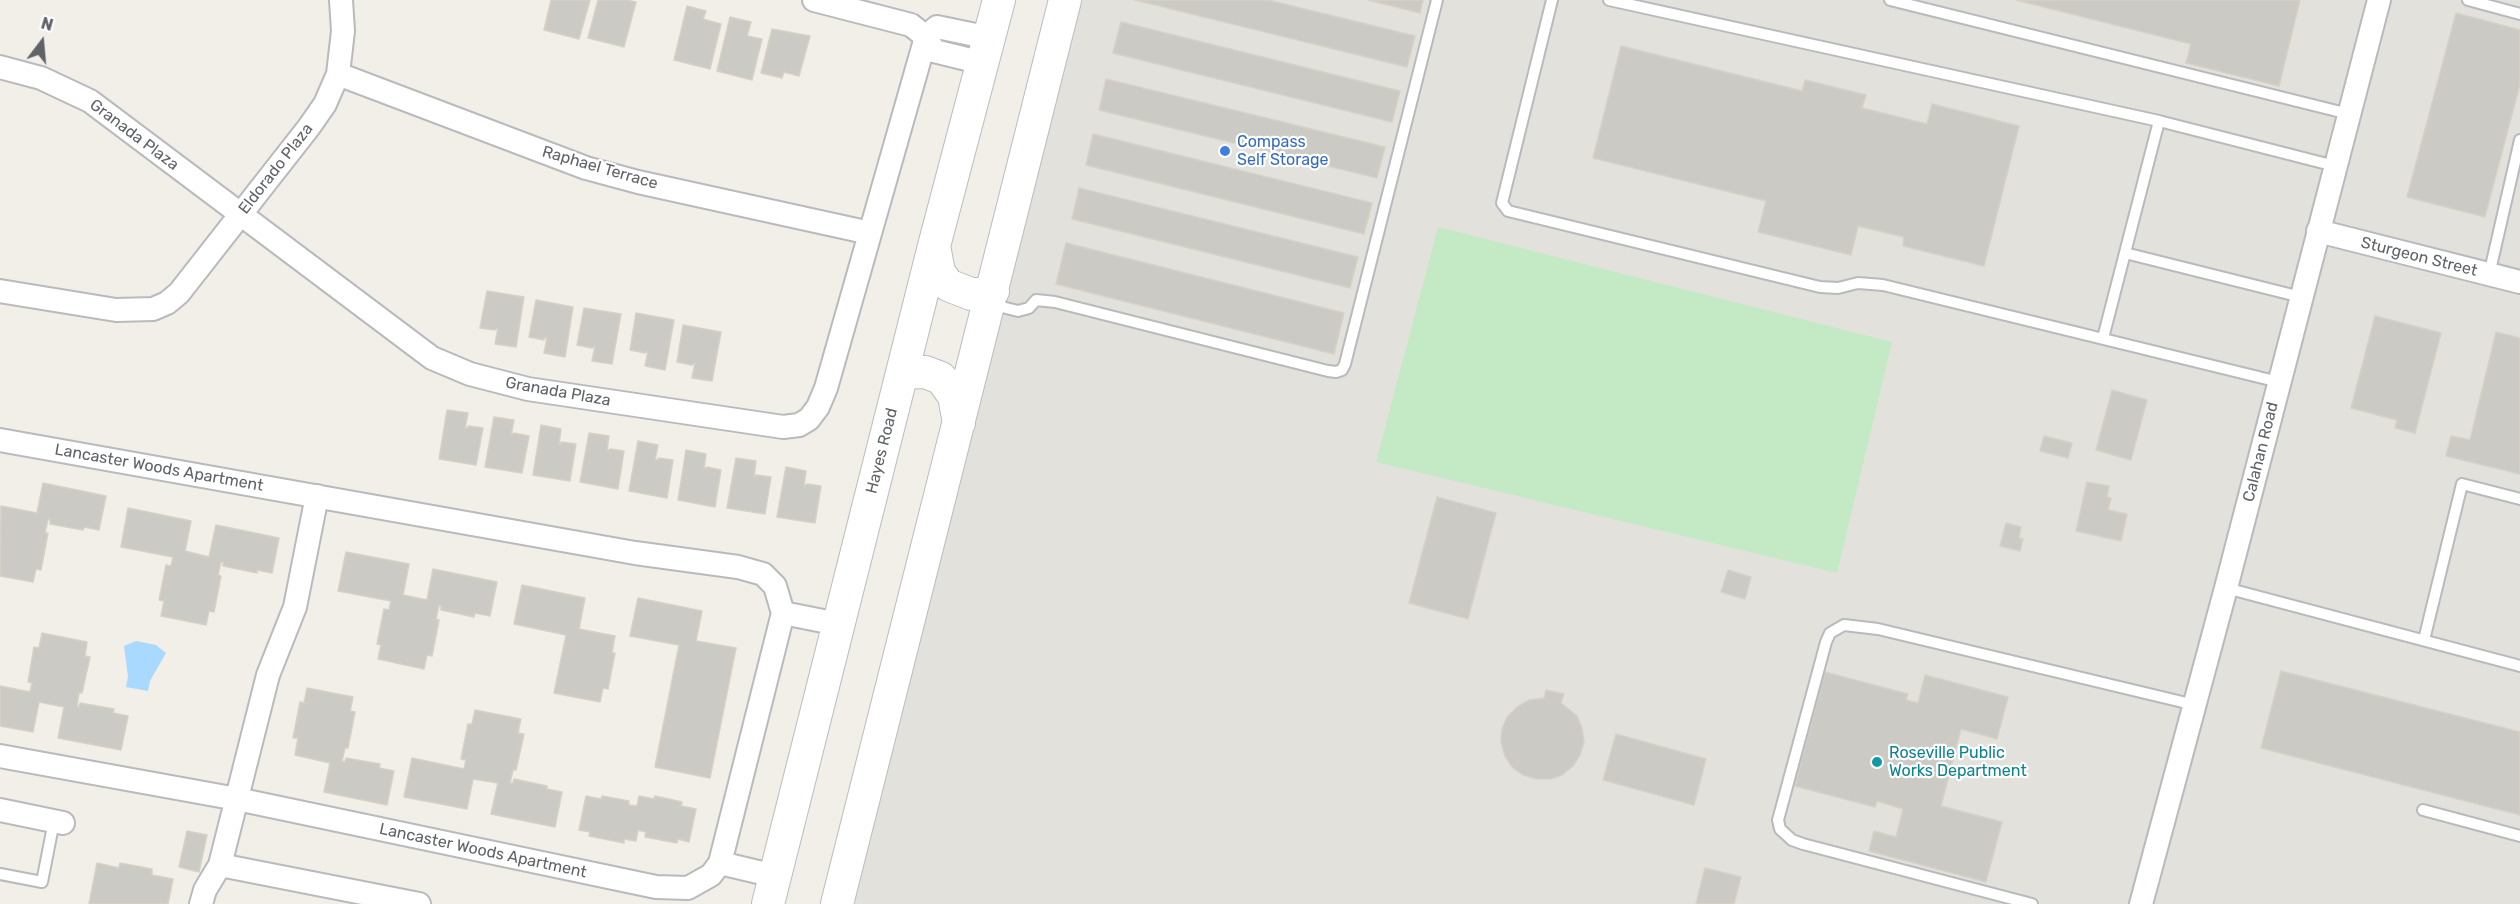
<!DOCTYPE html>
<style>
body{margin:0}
#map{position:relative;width:2520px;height:904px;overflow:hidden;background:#f1efe7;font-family:Rubik,sans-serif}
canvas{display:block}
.north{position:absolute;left:12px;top:12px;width:60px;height:60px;-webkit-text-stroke:4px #fff;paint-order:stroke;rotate:16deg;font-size:16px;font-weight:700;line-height:24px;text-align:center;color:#5f6368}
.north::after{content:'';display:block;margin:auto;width:21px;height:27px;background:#5f6368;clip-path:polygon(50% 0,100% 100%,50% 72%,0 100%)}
</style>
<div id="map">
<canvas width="2520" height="904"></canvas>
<div class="north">N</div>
</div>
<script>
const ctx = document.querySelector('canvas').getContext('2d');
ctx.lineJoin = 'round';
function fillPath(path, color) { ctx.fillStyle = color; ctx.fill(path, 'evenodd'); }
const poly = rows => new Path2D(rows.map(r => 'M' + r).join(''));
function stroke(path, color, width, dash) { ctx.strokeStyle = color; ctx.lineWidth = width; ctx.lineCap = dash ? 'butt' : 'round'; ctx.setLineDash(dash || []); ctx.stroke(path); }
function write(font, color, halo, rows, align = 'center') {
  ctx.font = font + ' Rubik,sans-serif'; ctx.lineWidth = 4.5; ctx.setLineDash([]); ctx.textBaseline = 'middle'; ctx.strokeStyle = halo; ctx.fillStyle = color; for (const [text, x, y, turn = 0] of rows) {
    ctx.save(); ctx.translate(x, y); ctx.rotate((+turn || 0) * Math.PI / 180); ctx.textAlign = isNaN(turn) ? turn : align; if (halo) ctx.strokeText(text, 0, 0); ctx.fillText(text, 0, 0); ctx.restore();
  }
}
const industrial = poly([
 [1078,0,2520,0,2520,904,849,904]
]);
const green = poly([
 [1438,227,1892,342,1837,573,1376,462]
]);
const water = poly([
 [136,641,156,645,166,653,150,681,148,691,126,687,128,677,124,646]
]);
const building = poly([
 [551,0,590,0,579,39,544,30,551,0],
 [598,0,627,0,636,2,624,47,588,38,598,0],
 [1135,0,1268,0,1415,36,1407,67,1135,0],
 [1368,0,1423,0,1420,13,1368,0],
 [2016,0,2300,0,2279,86,2186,63,2191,44,2016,0],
 [687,6,706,11,703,19,721,24,710,69,674,60,687,6],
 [2456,13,2520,30,2520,84,2485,217,2407,197,2456,13],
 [730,17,751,22,747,36,762,39,752,80,717,71,730,17],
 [1121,22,1400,91,1392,122,1113,53,1121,22],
 [772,29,810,36,799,76,784,72,782,78,761,73,772,29],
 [1621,46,1802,91,1805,80,1866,95,1862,108,1927,124,1932,104,2019,126,1984,266,1903,246,1904,237,1858,226,1851,255,1758,232,1766,201,1593,158,1621,46],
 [1106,79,1385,147,1377,178,1099,110,1106,79],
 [1093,134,1372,203,1364,234,1086,165,1093,134],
 [1079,188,1358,257,1350,288,1072,219,1079,188],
 [1066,243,1344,313,1334,354,1056,284,1066,243],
 [487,291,524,297,516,347,495,344,498,328,495,330,480,328,487,291],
 [536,300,573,307,565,357,544,353,547,338,544,338,544,340,529,337,536,300],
 [584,308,621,314,612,364,592,361,595,346,592,348,577,345,584,308],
 [636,313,674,320,665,370,645,366,648,351,645,353,630,350,636,313],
 [2375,316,2441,333,2415,433,2395,428,2397,420,2351,408,2375,316],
 [683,325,721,332,712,381,692,378,695,363,692,365,677,362,683,325],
 [2496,332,2520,338,2520,474,2446,456,2451,436,2470,440,2496,332],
 [2112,390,2147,400,2131,460,2096,450,2112,390],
 [447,410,468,413,465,428,467,428,468,426,483,428,476,465,439,459,447,410],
 [494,417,514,420,511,435,514,433,529,436,522,473,485,467,494,417],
 [541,425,561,429,559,444,561,444,561,442,576,444,570,481,533,475,541,425],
 [589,433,609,436,607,451,610,449,624,451,618,489,580,482,589,433],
 [2044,436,2072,443,2068,458,2040,451,2044,436],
 [638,441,658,445,655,460,658,460,658,458,673,460,667,498,629,491,638,441],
 [686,450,706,454,704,469,707,467,721,470,715,507,678,500,686,450],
 [736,458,756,461,754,477,756,475,771,477,765,514,727,508,736,458],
 [786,467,806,471,804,486,807,484,821,486,815,523,777,517,786,467],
 [2087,482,2109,486,2107,497,2111,498,2108,510,2127,514,2121,541,2076,531,2087,482],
 [43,483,106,496,99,530,84,527,83,530,50,524,50,520,48,519,45,533,48,533,41,570,36,569,33,582,0,576,1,506,37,513,43,483],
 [1437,497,1496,513,1468,619,1409,603,1437,497],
 [128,508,191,521,185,551,209,557,216,525,279,538,272,573,257,570,257,573,223,566,223,562,221,562,218,575,221,576,214,612,209,611,206,625,161,616,164,601,159,600,166,565,171,566,173,557,121,547,128,508],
 [2006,523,2021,527,2019,538,2023,539,2020,551,2000,546,2006,523],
 [346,552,409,564,403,595,427,600,433,569,497,582,490,616,475,613,474,617,441,610,441,606,439,605,436,619,439,620,432,656,427,655,424,669,378,659,381,645,377,644,384,609,389,610,391,601,338,591,346,552],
 [1728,570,1751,577,1745,599,1721,592,1728,570],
 [522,585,585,598,579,629,615,636,612,653,615,653,608,689,603,688,600,702,554,693,566,635,514,624,522,585],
 [638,598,702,611,696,641,736,648,710,778,655,767,679,645,630,636,638,598],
 [42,633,87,642,85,656,90,657,82,693,79,693,77,706,79,707,80,703,114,709,113,713,128,716,121,750,58,738,64,707,39,702,33,732,0,726,0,686,30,692,32,683,28,682,34,647,39,648,42,633],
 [2281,671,2520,732,2520,815,2261,748,2281,671],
 [1825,672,1908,694,1906,700,1918,703,1925,675,2008,697,1997,739,1961,729,1941,806,2002,822,1986,882,1869,851,1874,831,1896,837,1903,809,1877,801,1875,807,1795,786,1825,672],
 [307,688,353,697,350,711,355,712,348,748,345,748,342,761,345,762,346,758,380,764,379,768,394,771,387,805,324,792,330,763,295,755,298,738,293,738,300,702,304,703,307,688],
 [1546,690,1564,694,1561,703,1577,716,1582,728,1584,742,1580,755,1573,766,1562,775,1550,779,1536,779,1523,775,1512,767,1505,756,1501,742,1502,729,1507,717,1517,707,1529,700,1544,698,1546,690],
 [475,710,521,719,518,733,524,734,516,770,513,770,510,783,513,783,514,779,547,786,547,789,562,792,555,827,491,814,498,783,473,779,467,809,404,797,412,758,464,769,466,760,461,759,468,724,472,724,475,710],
 [1616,734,1706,759,1694,805,1603,780,1616,734],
 [586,796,601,799,602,796,629,801,629,805,637,806,639,796,654,799,655,796,682,802,681,806,696,809,689,842,678,839,677,843,645,837,646,832,638,830,636,841,624,839,624,843,589,836,590,832,579,830,586,796],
 [187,831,207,835,199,872,179,867,187,831],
 [97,863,119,868,120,863,152,869,152,875,173,879,168,904,89,904,97,863],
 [1705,868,1741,877,1734,904,1696,904,1705,868]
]);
const lane = poly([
 [1552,0,1502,203,1508,211,1820,287,1838,288,1858,283,1883,285,2279,382],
 [1609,0,2159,121],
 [1890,0,2349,114],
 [2468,0,2520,14],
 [2125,253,2301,297],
 [2489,275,2520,140],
 [990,304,1018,311,1029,308,1036,300,1055,302,1328,371,1336,372,1342,370,1345,364,1437,0],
 [2103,338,2159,121,2335,166],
 [2226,588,2520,666],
 [2424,640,2462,484,2520,499],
 [2423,810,2520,836],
 [0,874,42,882,54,821],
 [2032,904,1803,844,1792,840,1780,829,1778,820,1826,642,1830,633,1844,625,1878,629,2195,705]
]);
const street = poly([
 [814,0,911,25,926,37,934,51,983,63],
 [926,37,937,27,990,38],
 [0,67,41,78,90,101,432,358,470,374,528,389,783,427,799,425,809,419,818,407,826,388,926,37],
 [338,74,586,168,638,182,870,233],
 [2318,231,2520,282],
 [0,291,116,310,153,309,167,303,179,293,309,127,325,104,338,74,343,31,341,0],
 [0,440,635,553,738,567,763,574,775,586,783,613,720,863,711,875,688,888,656,887,237,799,0,756],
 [783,613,838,624],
 [0,810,63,823],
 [720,863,775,876],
 [220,865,268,675,295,607,317,496],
 [201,904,205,890,220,865,419,904],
 [2141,904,2226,588,2379,0]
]);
const secondary = poly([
 [934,246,939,272,948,285,971,294,987,294,993,291],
 [902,373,925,372,941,378,954,396,959,423],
 [768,904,934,246,999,0],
 [837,904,1065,0]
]);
const markers = [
 [1225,151,6,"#3f7fe0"],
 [1877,762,6,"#0f9aa8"]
];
const streetNames = [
 ["Granada Plaza",134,135,37],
 ["Raphael Terrace",600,168,16],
 ["Eldorado Plaza",276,169,-52],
 ["Sturgeon Street",2419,257,14],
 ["Granada Plaza",558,392,10],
 ["Hayes Road",882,451,-76],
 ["Calahan Road",2261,452,-76],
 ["Lancaster Woods Apartment",159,468,10],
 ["Lancaster Woods Apartment",483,851,12]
];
const shopNames = [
 ["Compass",1237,142],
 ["Self Storage",1237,160]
];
const cultureNames = [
 ["Roseville Public",1889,753],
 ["Works Department",1889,771]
];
fillPath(industrial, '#e3e1dc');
fillPath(green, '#c3eac4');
fillPath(water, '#aad9ff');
fillPath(building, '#cccac4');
stroke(building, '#d7d1c5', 1.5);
stroke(lane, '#b8babe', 14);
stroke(street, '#b8babe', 26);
stroke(secondary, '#b9bcc1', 34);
stroke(lane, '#fff', 10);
stroke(street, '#fff', 22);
stroke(secondary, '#fff', 32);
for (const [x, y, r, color] of markers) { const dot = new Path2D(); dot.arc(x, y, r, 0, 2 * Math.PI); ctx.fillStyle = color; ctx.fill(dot); stroke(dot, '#fff', 2); }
write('16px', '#5f6368', '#fff', streetNames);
write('16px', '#366cbe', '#fff', shopNames, 'left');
write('16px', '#0d838f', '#fff', cultureNames, 'left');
</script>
